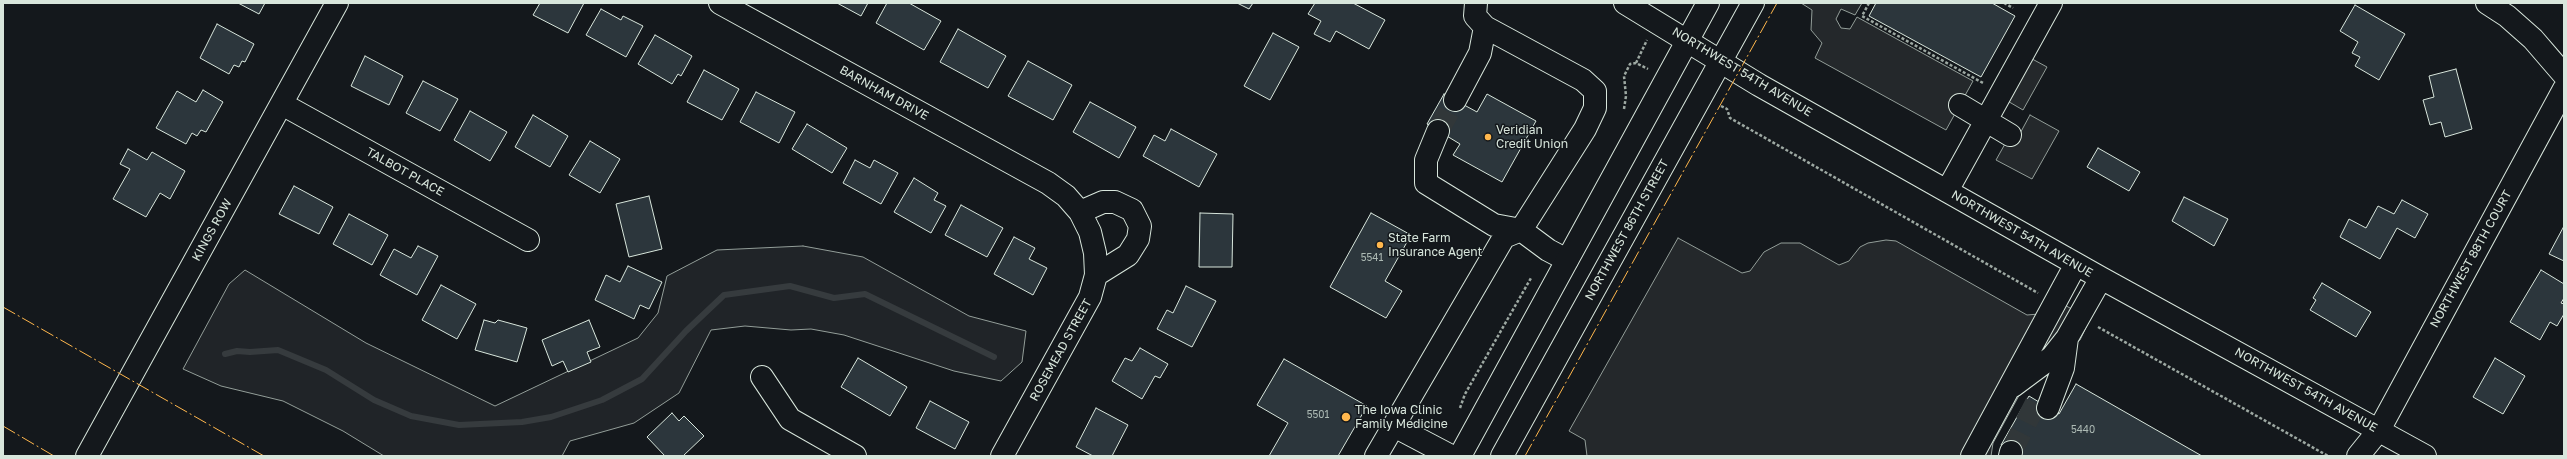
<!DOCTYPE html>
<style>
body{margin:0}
#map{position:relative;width:2567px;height:459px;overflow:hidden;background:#14181c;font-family:"Golos Text",sans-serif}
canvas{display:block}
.frame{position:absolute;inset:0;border:4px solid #d8e6dc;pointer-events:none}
</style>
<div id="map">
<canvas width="2567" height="459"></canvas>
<div class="frame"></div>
</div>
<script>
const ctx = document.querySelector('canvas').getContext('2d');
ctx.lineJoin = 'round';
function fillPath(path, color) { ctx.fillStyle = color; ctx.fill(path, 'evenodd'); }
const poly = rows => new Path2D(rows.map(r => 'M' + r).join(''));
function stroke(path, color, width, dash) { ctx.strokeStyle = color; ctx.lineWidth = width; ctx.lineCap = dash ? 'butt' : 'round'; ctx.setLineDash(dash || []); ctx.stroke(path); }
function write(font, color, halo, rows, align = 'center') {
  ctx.font = font + ' "Golos Text",sans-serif'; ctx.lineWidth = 3; ctx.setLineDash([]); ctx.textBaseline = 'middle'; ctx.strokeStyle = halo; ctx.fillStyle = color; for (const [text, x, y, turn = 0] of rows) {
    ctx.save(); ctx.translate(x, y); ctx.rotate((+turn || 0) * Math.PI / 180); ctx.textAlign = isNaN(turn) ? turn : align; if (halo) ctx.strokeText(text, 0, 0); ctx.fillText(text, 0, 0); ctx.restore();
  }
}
const green = poly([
 [803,246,863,257,969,316,1026,331,1022,362,1001,381,954,371,844,335,811,329,791,330,745,326,711,330,679,393,634,423,570,441,562,456,384,456,343,431,283,401,221,386,183,369,229,284,245,270,366,343,495,406,638,338,658,313,667,276,717,250,803,246]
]);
const parking = poly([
 [1801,3,1862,3,1855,15,1841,9,1836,19,1841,28,1850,29,1857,17,1973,81,1946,130,1815,58,1822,43,1811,30,1812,10,1801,3],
 [2023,54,2047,67,2023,110,1999,96,2023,54],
 [2030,115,2059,131,2032,179,1996,160,2010,135,2017,139,2030,115],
 [1678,238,1742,273,1750,271,1764,252,1781,243,1800,243,1839,265,1849,261,1860,247,1868,243,1886,240,1896,241,2027,315,2039,314,2050,297,2090,319,2080,340,2048,356,2028,389,2022,390,1993,443,1991,456,1587,456,1585,440,1569,431,1678,238]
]);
const stream = poly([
 [225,354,237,351,250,352,278,350,326,370,374,400,411,416,459,425,522,422,551,417,602,400,642,379,686,331,724,295,790,286,834,298,865,294,994,357]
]);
const building = poly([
 [238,3,265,3,259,14,238,3],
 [540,3,584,3,568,33,533,15,540,3],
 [837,3,868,3,861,16,837,3],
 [887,3,909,3,941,21,924,50,876,23,887,3],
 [1237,3,1253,3,1249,9,1237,3],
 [1315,3,1353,3,1385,20,1369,49,1336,31,1330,42,1314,34,1321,21,1308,14,1315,3],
 [1876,3,1992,3,2015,16,1981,77,1869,16,1876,3],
 [2355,5,2405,34,2379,80,2355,66,2360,57,2352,53,2358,42,2340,31,2355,5],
 [601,9,621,20,623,16,643,26,626,57,586,35,601,9],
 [217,24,254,44,245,62,242,61,239,67,234,65,229,74,200,58,217,24],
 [958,29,1006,56,988,88,940,62,958,29],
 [1273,33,1299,47,1270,100,1244,86,1273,33],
 [655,35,692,56,681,76,678,74,672,84,638,64,655,35],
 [365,56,403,76,389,105,351,86,365,56],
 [1028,61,1072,85,1053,120,1008,96,1028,61],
 [2456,69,2472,129,2445,137,2441,122,2430,125,2423,100,2434,97,2429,76,2456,69],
 [704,70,739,89,722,120,687,102,704,70],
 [423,81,458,99,440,131,406,113,423,81],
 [203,90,223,102,206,132,201,130,197,136,192,133,186,144,156,128,177,91,196,102,203,90],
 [756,92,795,112,779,143,740,122,756,92],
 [1444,94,1477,112,1487,94,1536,121,1502,182,1453,155,1460,144,1427,124,1444,94],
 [1090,102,1136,127,1119,158,1073,132,1090,102],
 [470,111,507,132,490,161,454,140,470,111],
 [533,115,568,136,550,167,515,147,533,115],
 [807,124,847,148,832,173,792,149,807,124],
 [1171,129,1217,154,1199,187,1143,156,1154,135,1165,141,1171,129],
 [590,141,620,159,600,193,569,175,590,141],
 [2098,148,2140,172,2129,191,2087,167,2098,148],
 [128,149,147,160,152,152,185,171,170,199,160,193,146,217,113,199,130,169,120,164,128,149],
 [855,160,870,168,874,160,898,173,881,204,843,183,855,160],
 [914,178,938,193,934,200,946,206,931,233,894,212,914,178],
 [294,186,333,207,319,234,279,214,294,186],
 [649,196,662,249,629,257,616,204,649,196],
 [2184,197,2228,219,2214,246,2172,221,2184,197],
 [2402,200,2428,214,2415,238,2397,228,2380,259,2340,237,2349,219,2366,228,2378,206,2394,214,2402,200],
 [961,205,1003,228,987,257,945,235,961,205],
 [1200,213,1233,214,1232,267,1199,267,1200,213],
 [1371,213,1411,235,1385,281,1402,291,1386,318,1330,287,1371,213],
 [349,214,388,235,372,265,333,244,349,214],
 [2564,226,2564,261,2549,254,2564,226],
 [1014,237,1035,248,1029,259,1047,268,1033,295,994,274,1014,237],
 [418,246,438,256,417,295,380,275,394,249,411,258,418,246],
 [628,266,662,282,649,309,640,305,634,319,595,300,606,275,620,282,628,266],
 [2541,270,2564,284,2564,298,2561,303,2564,304,2564,314,2557,326,2550,322,2540,340,2510,322,2541,270],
 [2322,283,2371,312,2356,337,2310,310,2316,300,2313,298,2322,283],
 [441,285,476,304,457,339,422,320,441,285],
 [1186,286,1216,301,1192,347,1157,329,1167,310,1173,313,1186,286],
 [484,320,495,323,498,320,527,328,517,362,475,350,484,320],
 [589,320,600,347,587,352,591,362,568,372,563,361,552,366,542,340,589,320],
 [1140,348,1168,364,1160,378,1155,376,1142,399,1112,381,1125,358,1132,361,1140,348],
 [858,358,907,387,890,416,841,387,858,358],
 [2495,358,2525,376,2503,414,2473,397,2495,358],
 [1284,359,1367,406,1338,456,1269,456,1288,423,1257,405,1284,359],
 [2076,384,2202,456,2019,456,2001,445,2029,396,2059,414,2076,384],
 [930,401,969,422,955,449,916,428,930,401],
 [1096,408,1128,425,1112,456,1093,456,1076,447,1096,408],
 [672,413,679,421,684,416,704,436,683,456,665,456,647,437,672,413]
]);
const minorTunnel = poly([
 [1438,131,1455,100],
 [2011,452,2037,401]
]);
const path = poly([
 [1869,3,1862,16,1983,83],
 [2004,3,2013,8],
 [1636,63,1647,40],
 [1721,106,1727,109,1730,118,2038,293],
 [1624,109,1626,96,1624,76,1630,64,1636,63,1648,69],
 [2098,327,2328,456],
 [1460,408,1465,394,1531,278]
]);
const minor = poly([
 [720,3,1048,183,1066,196,1080,212,1090,232,1095,253,1096,275,1090,297,1002,456],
 [1625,3,1759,85,2101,278,2425,456],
 [2487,3,2507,16,2533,39,2564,75],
 [1455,100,1480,53,1485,27],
 [282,104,528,240],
 [1960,105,2010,135],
 [1438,131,1426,160,1426,183,1494,225,1521,230,1548,250,1567,260],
 [1947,191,2051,3],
 [1080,212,1103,202,1115,202,1132,210,1140,226,1138,239,1128,255,1096,275],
 [762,377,790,419,855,456],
 [2013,386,2052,357,2067,338,2101,278],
 [2048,408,2063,368,2067,338],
 [1394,426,1451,456],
 [87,456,337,3],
 [1376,456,1504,237,1521,230,1585,129,1595,108,1595,91,1583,80,1485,27,1475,16,1476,3],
 [1972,456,2076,264],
 [2010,456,2011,452],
 [2358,456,2379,430,2564,89]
]);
const major = poly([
 [1460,456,1708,3],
 [1502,456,1753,3]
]);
const power = poly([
 [3,307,264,456],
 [3,426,54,456],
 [1525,456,1777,3]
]);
const markers = [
 [1488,137,4,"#ffb74d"],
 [1380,245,4,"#ffb74d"],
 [1346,417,5,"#ffb74d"]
];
const numberNames = [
 ["5541",1372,258],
 ["5501",1318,415],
 ["5440",2083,430]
];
const streetNames = [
 ["NORTHWEST 54TH AVENUE",1742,72,31],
 ["BARNHAM DRIVE",884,93,29],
 ["TALBOT PLACE",405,172,29],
 ["KINGS ROW",212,230,-61],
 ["NORTHWEST 86TH STREET",1627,230,-61],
 ["NORTHWEST 54TH AVENUE",2022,234,30],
 ["NORTHWEST 88TH COURT",2471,259,-61],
 ["ROSEMEAD STREET",1061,350,-61],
 ["NORTHWEST 54TH AVENUE",2306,390,29]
];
const poiNames = [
 ["Veridian",1496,130],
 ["Credit Union",1496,144],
 ["State Farm",1388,238],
 ["Insurance Agent",1388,252],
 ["The Iowa Clinic",1355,410],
 ["Family Medicine",1355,424]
];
fillPath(green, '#202428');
stroke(green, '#939e99', 1);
fillPath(parking, '#24282b');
stroke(parking, '#939e99', 1);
stroke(stream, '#363b3e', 6);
fillPath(building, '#2c363c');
stroke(building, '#d8e6dc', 1);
stroke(minorTunnel, '#313739', 22, [22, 11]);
stroke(minor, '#d8e6dc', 24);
stroke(major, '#d8e6dc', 24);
stroke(path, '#9da8a2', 2.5, [3, 2]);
stroke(minor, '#14181c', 22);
stroke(major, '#14181c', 22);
stroke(power, '#ffb74d', 1, [14, 3, 2, 3]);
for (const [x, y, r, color] of markers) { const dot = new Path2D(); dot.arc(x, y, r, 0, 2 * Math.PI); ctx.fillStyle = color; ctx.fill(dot); stroke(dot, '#14181c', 1.5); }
write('10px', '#adbab4', null, numberNames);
write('12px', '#d8e6dc', '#14181c', streetNames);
write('12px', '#d8e6dc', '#14181c', poiNames, 'left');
</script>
